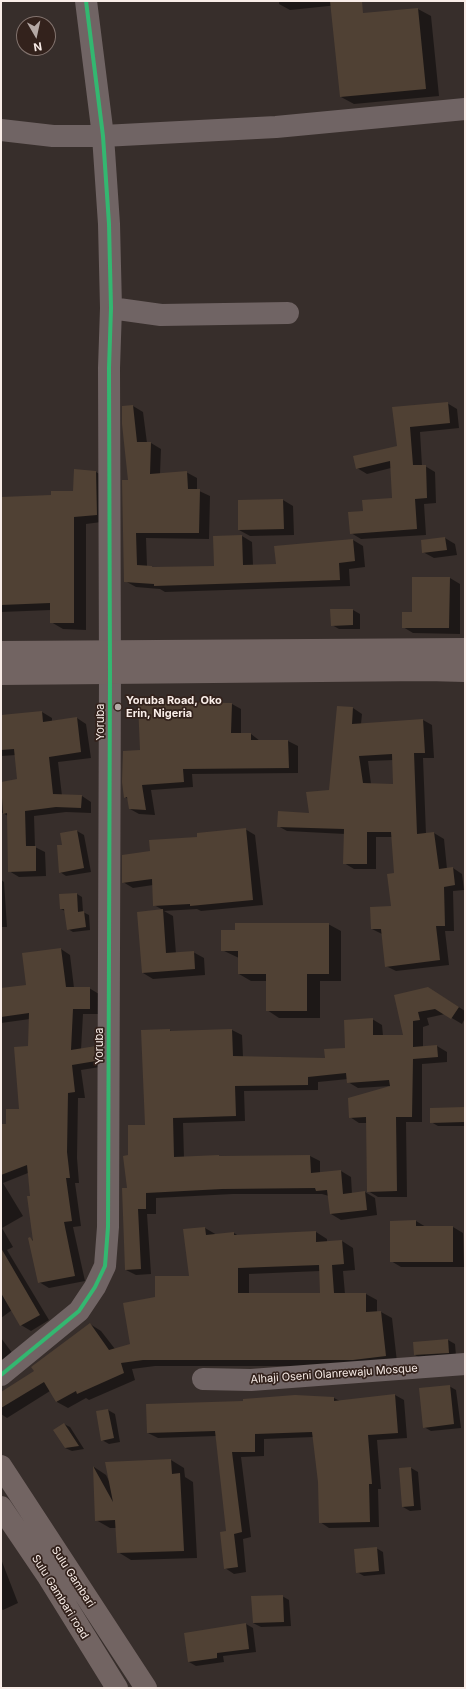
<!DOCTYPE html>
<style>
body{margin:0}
#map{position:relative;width:466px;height:1689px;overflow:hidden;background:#372e2b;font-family:Inter,sans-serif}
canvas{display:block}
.frame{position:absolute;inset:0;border:2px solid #f9ede8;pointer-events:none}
.north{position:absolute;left:16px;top:16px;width:40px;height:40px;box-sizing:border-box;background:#33221c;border:1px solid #82736e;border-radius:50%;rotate:171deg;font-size:11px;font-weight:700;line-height:16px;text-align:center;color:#f9ede8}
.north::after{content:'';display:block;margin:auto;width:14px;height:18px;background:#b5aaa6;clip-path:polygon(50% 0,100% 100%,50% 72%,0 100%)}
</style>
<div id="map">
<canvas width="466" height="1689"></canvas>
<div class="frame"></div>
<div class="north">N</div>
</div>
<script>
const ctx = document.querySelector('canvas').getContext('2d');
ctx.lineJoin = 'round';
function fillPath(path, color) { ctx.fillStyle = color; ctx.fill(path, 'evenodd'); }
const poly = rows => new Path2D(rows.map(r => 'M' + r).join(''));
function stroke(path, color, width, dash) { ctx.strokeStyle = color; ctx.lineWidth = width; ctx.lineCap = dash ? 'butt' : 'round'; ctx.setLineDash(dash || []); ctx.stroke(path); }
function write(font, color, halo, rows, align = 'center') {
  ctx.font = font + ' Inter,sans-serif'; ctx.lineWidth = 3.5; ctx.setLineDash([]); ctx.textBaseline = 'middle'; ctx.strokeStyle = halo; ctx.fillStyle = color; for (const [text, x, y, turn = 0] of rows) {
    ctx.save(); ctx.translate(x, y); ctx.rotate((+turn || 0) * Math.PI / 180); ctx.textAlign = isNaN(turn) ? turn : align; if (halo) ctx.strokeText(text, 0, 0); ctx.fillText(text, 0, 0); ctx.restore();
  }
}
const shadow = poly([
 [279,1,347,1,348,4,290,10,279,4],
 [418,9,431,16,439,96,354,104,341,97],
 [447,403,457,409,459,428,420,432,422,466,425,466,435,472,436,503,424,504,426,535,361,539,351,533,364,512,393,499,391,468,367,474,357,468,398,447,394,408],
 [133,406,143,412,147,443,151,443,161,449,160,474,186,472,197,478,197,490,210,496,209,539,146,538,147,566,155,568,216,567,242,536,252,542,253,565,277,565,353,540,363,546,365,567,349,569,350,586,165,592,160,589,136,587,125,581],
 [75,470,96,472,108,479,109,521,86,524,86,630,63,629,51,622,51,610,1,612,1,498,52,496,74,492],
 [283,500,293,506,294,535,250,536,239,530],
 [445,538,455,544,457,555,434,558,423,552],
 [450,578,460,584,460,634,413,633,403,627,412,613],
 [353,610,360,614,360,629,339,629,332,625],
 [232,704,241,709,241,734,251,734,260,741,288,741,298,746,298,773,192,774,193,787,151,790,155,815,139,814,130,809,128,799,125,797,141,751],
 [338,707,353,708,362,714,361,724,423,720,432,725,434,758,423,758,426,834,434,833,444,839,447,869,453,868,462,874,464,890,453,891,454,931,445,931,449,965,396,971,386,966,382,934,372,929,392,907,395,874,393,837,376,837,376,869,354,869,344,863,345,834,287,831,278,826,310,814,330,791],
 [394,760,394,785,371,784,368,761],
 [42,712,52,718,52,721,77,718,86,724,91,758,58,762,62,796,82,796,91,802,91,813,66,812,34,816,35,847,45,852,46,876,19,877,9,871,8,816,1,812,1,783,18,780,16,755,1,756,1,716],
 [245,829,255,835,263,905,201,911,197,909,164,911,173,916,176,954,193,952,204,958,205,975,153,979,143,973,138,913,163,910,154,905,153,885,133,888,123,882,151,852,198,838],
 [77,831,84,835,91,872,66,876,60,872,64,846],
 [1,880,4,882,7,927,1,927],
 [77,894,82,897,83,912,89,915,90,930,73,932,68,929,65,911,61,909,60,895],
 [328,924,341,931,341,981,320,981,320,1018,279,1018,267,1010,267,981,251,981,239,974,239,958,222,950],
 [61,949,70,955,74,988,89,988,99,994,99,1014,83,1014,81,1050,96,1047,105,1053,106,1066,81,1070,85,1098,78,1098,77,1158,79,1183,75,1183,81,1226,73,1227,85,1281,49,1288,39,1282,30,1239,34,1240,31,1197,28,1173,3,1183,23,1216,2,1228,13,1247,7,1250,49,1320,31,1331,21,1325,12,1310,1,1318,1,1125,7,1125,20,1110,29,1047,30,1019,1,1023,1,989,27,986],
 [438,994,465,1011,465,1018,462,1024,445,1014,427,1018,429,1025,423,1027,423,1047,437,1046,447,1052,447,1062,422,1064,422,1122,406,1122,407,1197,378,1197,368,1191,367,1123,359,1123,350,1117,390,1086,358,1088,348,1082,348,1079,318,1082,318,1090,244,1091,245,1121,183,1123,184,1158,219,1156,310,1156,320,1161,320,1173,341,1171,351,1177,352,1194,365,1192,375,1198,377,1215,341,1220,331,1214,329,1196,322,1194,233,1194,156,1198,156,1214,147,1214,151,1274,136,1275,126,1270,129,1156,146,1126,169,1030,173,1032,232,1030,242,1035,243,1057,326,1059,346,1049,372,1019,382,1025,383,1036,404,1036,395,996],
 [465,1108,465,1126,438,1126,431,1122],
 [416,1221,426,1227,453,1227,463,1233,464,1267,401,1267,391,1261],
 [205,1228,217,1235,234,1233,239,1236,316,1232,327,1239,327,1243,342,1241,353,1248,355,1270,343,1271,345,1294,366,1294,377,1300,377,1312,381,1312,392,1318,397,1362,365,1366,155,1366,132,1369,135,1380,89,1400,86,1398,68,1408,57,1402,50,1391,7,1418,1,1414,1,1393,36,1372,90,1324,101,1331,115,1349,131,1345,156,1298,190,1277],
 [320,1271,321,1294,249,1294,249,1274],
 [1,1338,16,1358,1,1373],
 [448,1340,455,1344,456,1356,422,1359,415,1355,414,1343],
 [449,1386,456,1390,461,1428,431,1431,424,1427],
 [395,1395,404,1400,407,1438,377,1440,381,1489,378,1489,379,1527,329,1528,320,1522,319,1482,314,1437,264,1439,264,1456,241,1457,251,1537,243,1539,246,1572,234,1574,225,1568,228,1532,216,1436,158,1438,148,1433,244,1402,295,1396,334,1398,340,1401],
 [108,1410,115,1414,120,1442,109,1444,102,1440],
 [64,1424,70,1427,84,1449,72,1451,65,1448],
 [171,1460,184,1468,185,1477,193,1482,197,1558,131,1560,118,1552,116,1528,110,1528,96,1520,94,1467,106,1475,109,1481],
 [411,1468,418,1472,421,1510,410,1511,403,1507],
 [376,1548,383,1552,385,1574,364,1576,357,1572],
 [1,1559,18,1603,3,1610,1,1609],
 [282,1596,289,1600,291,1626,261,1627,253,1623],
 [246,1624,253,1628,256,1652,223,1656,224,1662,196,1666,189,1662]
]);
const building = poly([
 [330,1,362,1,363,13,418,8,426,89,340,97],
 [448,402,450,423,410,427,413,465,426,465,427,498,415,499,417,529,350,534,348,512,363,511,362,500,392,498,390,461,356,469,353,456,397,446,392,407],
 [133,405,137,442,151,442,150,474,187,471,188,489,200,489,199,533,136,533,137,565,152,566,152,567,214,566,213,536,242,535,243,565,276,564,274,546,353,539,355,561,339,563,340,580,154,586,154,584,124,582,122,480,128,480,122,424,122,406],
 [74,469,96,471,97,515,74,517,74,623,50,623,50,603,1,605,1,497,51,495,51,491,73,491],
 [283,499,284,529,238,530,238,500],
 [445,537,447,550,422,553,421,540],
 [412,577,450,577,449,628,402,628,402,612,412,612],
 [330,609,353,609,353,625,331,626],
 [175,702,232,703,231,733,251,733,251,740,288,740,289,768,183,769,184,782,142,785,146,810,129,809,127,797,124,798,122,782,123,751,140,750,138,703],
 [337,706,353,707,352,724,423,719,425,753,414,753,417,834,434,832,439,869,453,867,455,885,444,887,445,926,436,926,440,960,385,967,381,929,371,929,370,907,391,906,387,874,394,873,391,832,367,832,367,864,343,864,344,829,277,827,278,811,309,813,306,792,329,790],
 [392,754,393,784,363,783,359,756],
 [42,711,43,722,77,717,81,752,49,757,53,794,82,795,81,808,56,807,25,811,26,846,36,846,36,871,8,872,7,813,3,814,1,782,17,779,14,749,1,750,1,715],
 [246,828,253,900,190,906,190,904,153,906,152,879,122,883,122,855,150,851,149,840,197,837,197,833],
 [77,830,84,868,59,873,57,845,62,845,60,833],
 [77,893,78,912,84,911,86,927,67,930,64,909,60,909,59,894],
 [163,909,166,953,194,951,195,969,142,973,137,912],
 [235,923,329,923,329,974,307,974,307,1011,266,1011,266,974,238,974,238,951,221,951,221,930,235,930],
 [61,948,66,987,90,987,90,1009,73,1009,71,1050,96,1046,96,1061,72,1065,75,1092,68,1093,67,1152,70,1178,66,1178,72,1221,64,1222,75,1276,38,1283,28,1238,30,1237,33,1241,27,1196,30,1196,27,1165,1,1175,1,1124,6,1124,6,1109,19,1109,14,1047,28,1046,29,1013,1,1017,1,988,26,985,22,953],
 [428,987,459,1007,451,1019,435,1009,418,1012,420,1020,413,1021,413,1047,437,1045,438,1057,413,1059,412,1117,396,1117,397,1191,367,1192,366,1117,349,1118,348,1098,390,1086,389,1080,347,1083,346,1073,308,1077,308,1085,235,1086,236,1116,173,1118,174,1157,219,1155,219,1156,310,1155,311,1173,341,1170,343,1194,365,1191,367,1210,330,1214,327,1190,316,1191,315,1188,222,1189,146,1193,146,1209,138,1209,141,1269,125,1270,122,1188,127,1188,123,1156,128,1155,128,1125,145,1125,141,1030,170,1029,170,1031,232,1029,233,1056,325,1058,324,1049,345,1048,344,1020,373,1018,373,1035,403,1035,394,995],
 [465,1107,465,1122,430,1123,430,1108],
 [416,1220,416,1226,453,1226,453,1262,390,1262,390,1221],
 [205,1227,206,1235,234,1232,234,1235,316,1231,316,1242,342,1240,344,1264,332,1265,334,1293,366,1293,366,1312,381,1311,386,1356,353,1360,143,1360,121,1363,124,1373,77,1394,76,1391,56,1402,44,1382,1,1408,1,1392,34,1371,31,1367,90,1323,109,1350,130,1344,123,1303,155,1297,155,1276,189,1276,183,1229],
 [319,1265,320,1293,238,1293,238,1268],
 [1,1248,40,1315,20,1326,1,1293],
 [448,1339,449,1353,414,1355,413,1342],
 [450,1385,454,1424,423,1428,419,1388],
 [395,1394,398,1433,368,1435,372,1484,369,1484,370,1522,319,1523,318,1482,312,1432,255,1434,255,1452,232,1452,242,1532,234,1534,238,1567,224,1569,220,1532,226,1531,215,1431,147,1433,146,1404,243,1401,243,1399,295,1395,334,1397,334,1401],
 [108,1409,114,1438,101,1441,96,1411],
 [64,1423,79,1446,65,1448,53,1430],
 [171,1459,172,1474,180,1473,184,1551,117,1553,115,1520,95,1521,93,1466,113,1502,105,1462],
 [411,1467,414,1506,402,1507,399,1468],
 [377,1547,379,1571,356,1573,354,1549],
 [283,1595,284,1622,253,1623,251,1596],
 [246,1623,249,1649,217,1653,217,1658,188,1662,184,1633]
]);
const minor = poly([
 [1,130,53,136,103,136,276,127,465,109],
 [111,308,161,315,288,313],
 [1,1375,79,1311,95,1287,105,1266,108,1227,110,673,109,368,111,308,109,224,103,136,86,1],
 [203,1379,251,1380,465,1364]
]);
const major = poly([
 [1,652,465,649],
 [1,674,427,670,465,671],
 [1,1466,146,1688],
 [1,1507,47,1575,117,1688]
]);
const cycleway = poly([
 [1,1375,79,1311,95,1287,105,1266,108,1227,110,673,109,368,111,308,109,224,103,136,86,1]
]);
const markers = [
 [118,707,4,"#b5aaa6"]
];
const poiNames = [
 ["Yoruba Road, Oko",126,701],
 ["Erin, Nigeria",126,714]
];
const streetNames = [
 ["Yoruba",101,722,-90],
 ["Yoruba",100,1046,-90],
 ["Alhaji Oseni Olanrewaju Mosque",334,1374,-4],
 ["Sulu Gambari",73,1577,57],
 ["Sulu Gambari road",60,1597,58]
];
fillPath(shadow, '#0007');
fillPath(building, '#504134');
stroke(minor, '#706464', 22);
stroke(major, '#726462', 22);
stroke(cycleway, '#33b770', 4);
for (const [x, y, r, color] of markers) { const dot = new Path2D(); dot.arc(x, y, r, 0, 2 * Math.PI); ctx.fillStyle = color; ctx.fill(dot); stroke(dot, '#33221c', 1.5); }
write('bold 11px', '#f9ede8', '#33221c', poiNames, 'left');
write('11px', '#f9ede8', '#33221c', streetNames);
</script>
